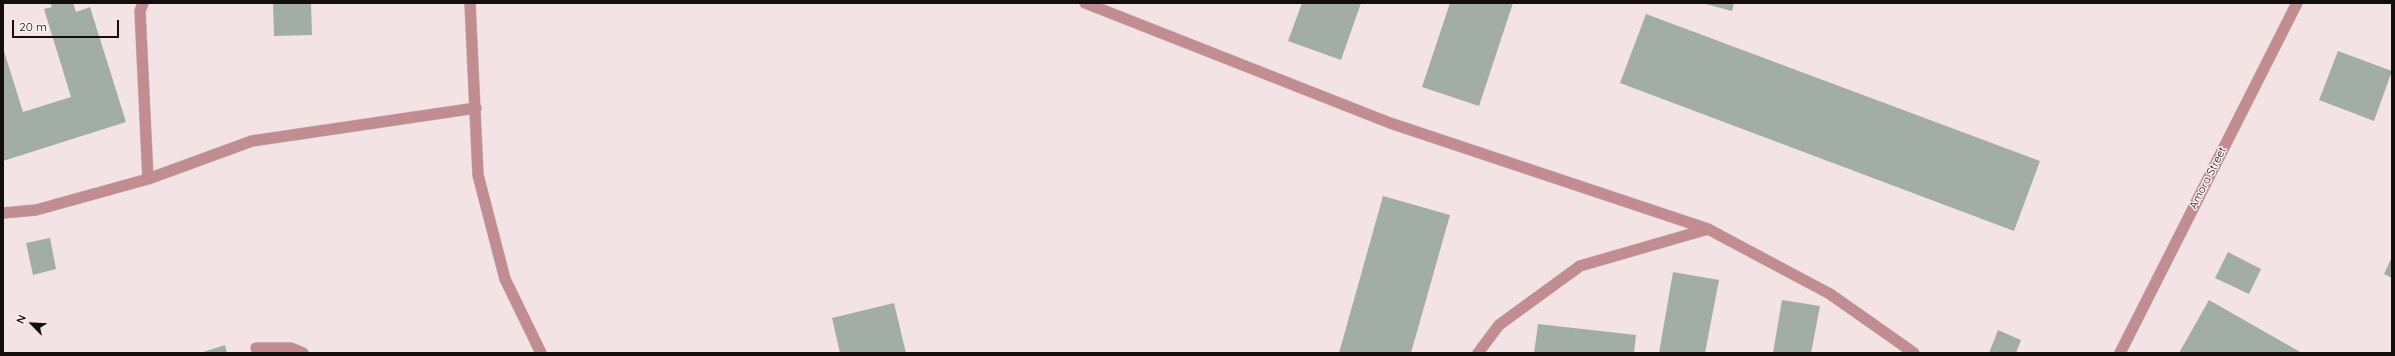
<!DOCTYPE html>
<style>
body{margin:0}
#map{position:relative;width:2395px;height:356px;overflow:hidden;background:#f4e3e4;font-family:Quicksand,sans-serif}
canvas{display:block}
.frame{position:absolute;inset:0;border:4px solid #130d0e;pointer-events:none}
.north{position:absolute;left:12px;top:304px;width:40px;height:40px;-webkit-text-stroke:3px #fff1f2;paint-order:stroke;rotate:294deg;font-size:11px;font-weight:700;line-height:16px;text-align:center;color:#130d0e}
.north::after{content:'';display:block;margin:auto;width:14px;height:18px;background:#130d0e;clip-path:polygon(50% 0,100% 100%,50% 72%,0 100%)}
.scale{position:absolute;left:12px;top:20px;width:107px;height:18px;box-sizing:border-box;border:2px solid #130d0e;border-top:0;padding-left:5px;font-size:12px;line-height:14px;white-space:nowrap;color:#130d0e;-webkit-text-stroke:3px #fff1f2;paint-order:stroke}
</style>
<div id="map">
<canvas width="2395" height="356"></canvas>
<div class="frame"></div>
<div class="north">N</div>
<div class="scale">20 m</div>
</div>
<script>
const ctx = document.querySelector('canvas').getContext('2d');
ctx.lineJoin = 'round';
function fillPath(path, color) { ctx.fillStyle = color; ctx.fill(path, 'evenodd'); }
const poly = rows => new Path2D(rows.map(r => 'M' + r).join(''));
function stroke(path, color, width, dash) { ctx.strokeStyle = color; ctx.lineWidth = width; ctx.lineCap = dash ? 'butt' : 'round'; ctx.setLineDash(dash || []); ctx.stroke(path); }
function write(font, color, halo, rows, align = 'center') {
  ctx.font = font + ' Quicksand,sans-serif'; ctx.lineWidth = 3; ctx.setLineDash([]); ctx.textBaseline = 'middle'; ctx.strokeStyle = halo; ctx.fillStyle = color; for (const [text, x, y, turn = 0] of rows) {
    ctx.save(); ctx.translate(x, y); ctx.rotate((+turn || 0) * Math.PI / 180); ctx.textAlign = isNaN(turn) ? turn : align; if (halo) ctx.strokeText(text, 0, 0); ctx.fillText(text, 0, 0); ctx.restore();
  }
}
const building = poly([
 [50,3,73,3,76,12,90,7,126,122,3,161,3,48,23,112,71,97,44,9,52,7],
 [273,3,311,3,312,35,274,36],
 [1302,3,1361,3,1341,60,1288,41],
 [1450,3,1513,3,1479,106,1422,87],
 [1702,3,1734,3,1732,11],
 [1646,14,2040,161,2014,231,1620,83],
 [2338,51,2392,71,2374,121,2319,100],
 [1383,196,1450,215,1411,353,1339,353],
 [50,238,56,269,33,275,26,243],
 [2228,252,2261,269,2249,294,2215,278],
 [2392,257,2392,278,2384,274],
 [1673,272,1719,280,1705,353,1659,353],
 [1782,300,1820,306,1811,353,1773,353],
 [2209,300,2302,353,2179,353],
 [894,303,906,353,840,353,832,318],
 [1538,324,1636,335,1634,353,1534,353],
 [1998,330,2021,340,2016,353,1989,353],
 [225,345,227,353,200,353]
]);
const service = poly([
 [1478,353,1499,325,1580,266,1708,229]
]);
const minor = poly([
 [143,3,140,11,148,179],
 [470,3,478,175,505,279,541,353],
 [1085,3,1390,123,1708,229,1830,294,1914,353],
 [3,213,36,210,148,179,252,141,476,108],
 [256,348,291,348,303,353]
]);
const tertiary = poly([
 [2120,353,2297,3]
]);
const streetNames = [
 ["Amora Street",2208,178,-63]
];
fillPath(building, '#a2aea5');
stroke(service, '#d0c1c2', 12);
stroke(minor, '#d0c1c2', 12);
stroke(tertiary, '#d0c1c2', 12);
stroke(service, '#c18d92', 11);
stroke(minor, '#c18d92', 11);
stroke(tertiary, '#c18d92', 11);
write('11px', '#130d0e', '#fff1f2', streetNames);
</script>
